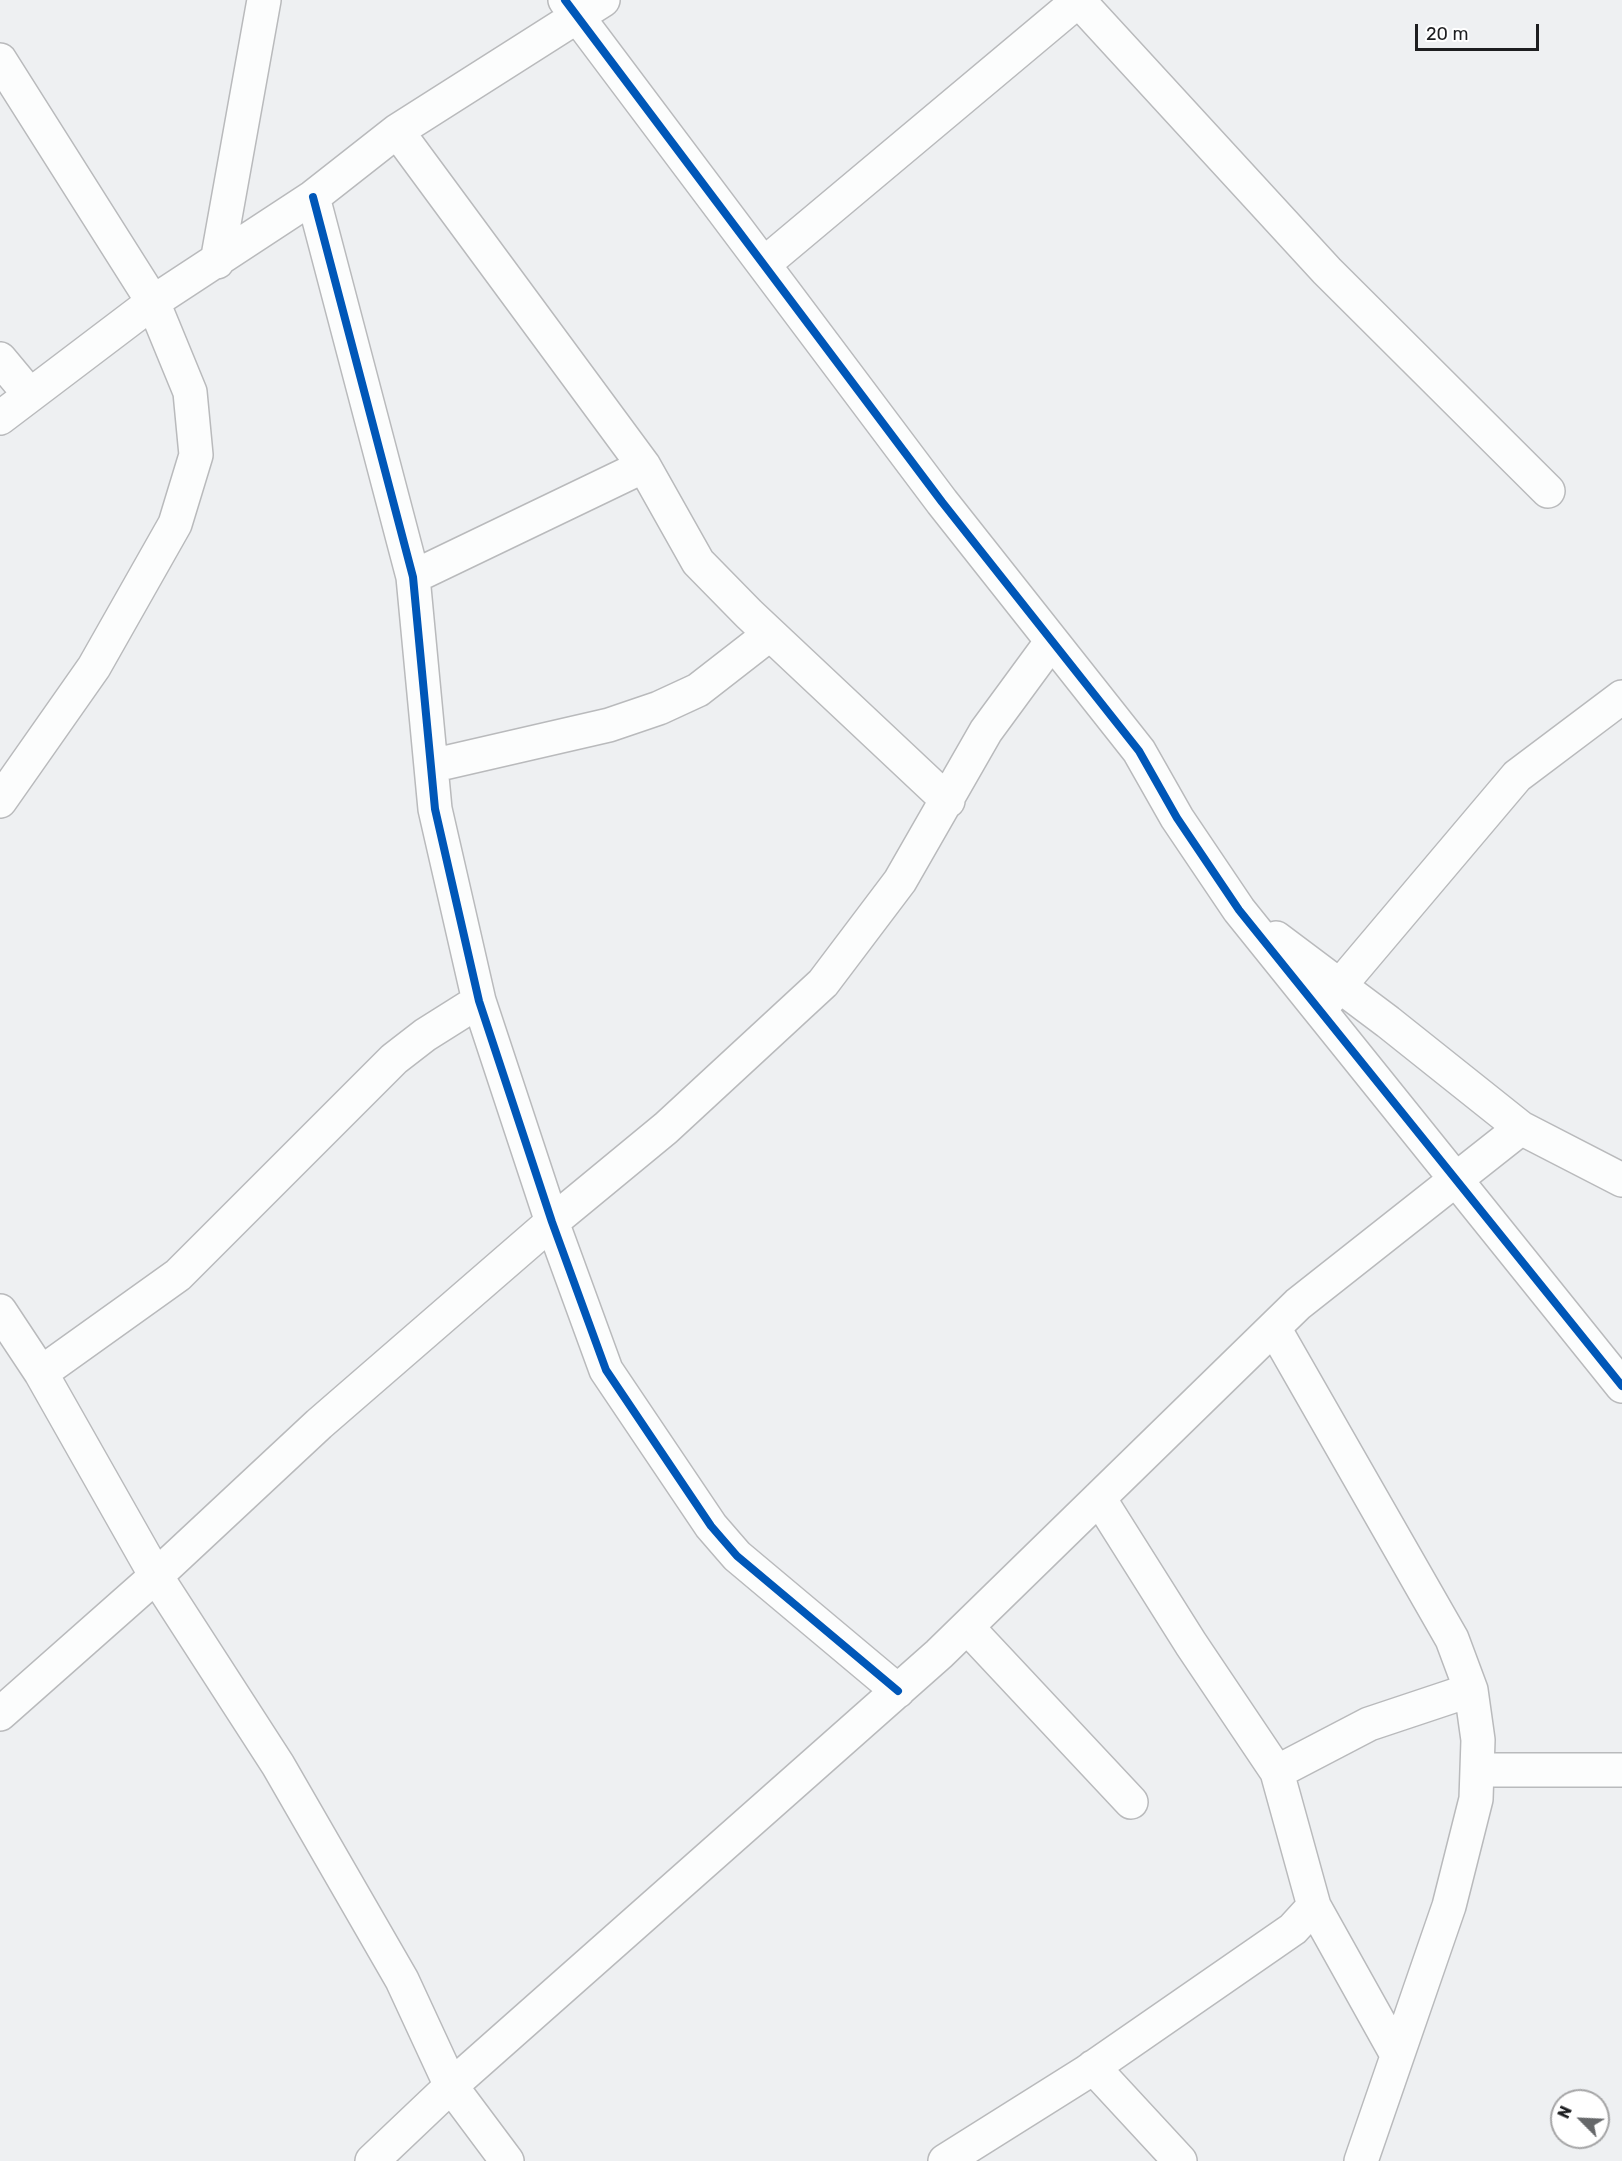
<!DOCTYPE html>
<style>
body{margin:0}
#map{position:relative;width:1622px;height:2161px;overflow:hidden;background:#eef0f2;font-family:Rubik,sans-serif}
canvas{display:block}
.north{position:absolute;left:1550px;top:2089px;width:60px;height:60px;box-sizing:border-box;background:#fff;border:2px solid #a5a5a6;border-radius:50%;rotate:294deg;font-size:16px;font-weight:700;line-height:24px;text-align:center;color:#1d1e20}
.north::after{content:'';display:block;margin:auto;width:21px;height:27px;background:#66686a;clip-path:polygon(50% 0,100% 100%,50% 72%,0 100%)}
.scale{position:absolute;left:1415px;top:24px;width:124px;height:27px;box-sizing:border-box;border:3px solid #1d1e20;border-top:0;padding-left:8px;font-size:18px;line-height:21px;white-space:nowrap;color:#1d1e20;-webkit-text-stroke:4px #fff;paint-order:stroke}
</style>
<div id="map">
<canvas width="1622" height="2161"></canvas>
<div class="north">N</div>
<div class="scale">20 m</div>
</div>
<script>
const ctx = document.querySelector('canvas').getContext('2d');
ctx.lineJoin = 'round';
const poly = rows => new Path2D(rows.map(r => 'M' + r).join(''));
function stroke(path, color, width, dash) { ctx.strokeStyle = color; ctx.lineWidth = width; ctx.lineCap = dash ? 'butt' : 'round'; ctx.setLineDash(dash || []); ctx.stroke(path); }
const minor = poly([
 [565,0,942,502,1139,751,1177,818,1239,910,1622,1386],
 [1078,0,1327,271,1548,491],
 [0,60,153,302,190,392,196,455,175,524,94,667,0,801],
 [397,131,644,466,698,562,749,614,948,801],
 [313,197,413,577,435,809,479,1001,552,1222,606,1370,711,1526,737,1556,898,1691],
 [217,262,264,0],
 [764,264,1079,0],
 [0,359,30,395],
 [0,418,153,302,313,197,397,131,603,0],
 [413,577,644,466],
 [431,766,609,725,659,708,698,690,770,634],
 [1276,938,1388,1022,1521,1128,1622,1180],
 [1326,1002,1517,776,1622,697],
 [0,1311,41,1373,156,1576,278,1765,402,1980,451,2086,507,2161],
 [1274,1328,1452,1639,1471,1690,1478,1740,1476,1799,1449,1906,1361,2161],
 [41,1373,178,1275,394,1059,425,1035,479,1001],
 [1099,1498,1191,1644,1277,1772,1314,1906,1396,2053],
 [967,1627,1131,1802],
 [0,1714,156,1576,319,1424,552,1222,666,1128,823,983,900,881,986,731,1052,641],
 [1477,1770,1622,1770],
 [1277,1772,1369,1724,1471,1690],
 [1093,2067,1180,2161],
 [372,2161,451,2086,939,1654,1298,1304,1521,1128],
 [945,2161,1085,2073,1293,1929,1314,1906]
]);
const cycleway = poly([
 [565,0,942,502,1139,751,1177,818,1239,910,1622,1386],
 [313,197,413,577,435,809,479,1001,552,1222,606,1370,711,1526,737,1556,898,1691]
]);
stroke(minor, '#b9babc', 36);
stroke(minor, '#fcfdfd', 33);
stroke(cycleway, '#0057b8', 8);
</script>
